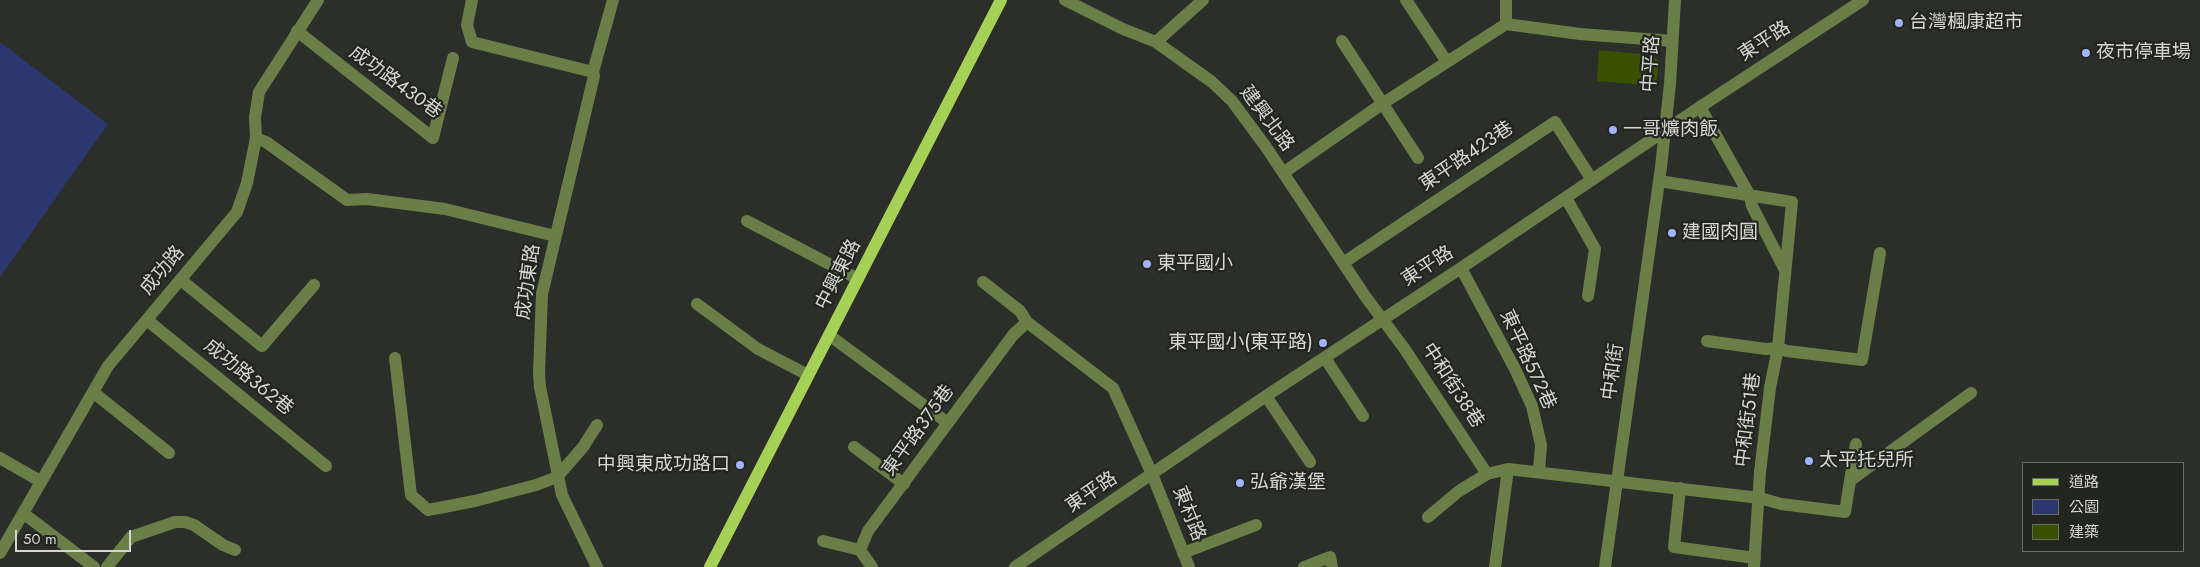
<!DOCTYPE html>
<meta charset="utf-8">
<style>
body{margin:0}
#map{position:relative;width:2200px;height:567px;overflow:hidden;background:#2c2f29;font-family:Jost,"Noto Sans TC",sans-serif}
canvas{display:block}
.legend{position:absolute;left:2022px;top:462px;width:162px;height:90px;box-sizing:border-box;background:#23251f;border:1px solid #6a6c67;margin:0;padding:6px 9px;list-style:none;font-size:15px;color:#d5d6d3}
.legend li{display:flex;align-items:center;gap:10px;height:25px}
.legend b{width:25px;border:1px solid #6a6c67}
.scale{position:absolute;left:15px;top:530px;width:116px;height:22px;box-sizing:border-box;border:2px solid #d5d6d3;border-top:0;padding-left:6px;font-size:15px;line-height:18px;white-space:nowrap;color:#d5d6d3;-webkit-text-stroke:4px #23251f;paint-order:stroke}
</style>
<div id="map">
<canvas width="2200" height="567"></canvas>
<ul class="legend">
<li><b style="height:6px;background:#a6d157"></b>道路</li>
<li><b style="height:14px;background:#2c376f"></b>公園</li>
<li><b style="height:14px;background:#3a5002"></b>建築</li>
</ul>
<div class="scale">50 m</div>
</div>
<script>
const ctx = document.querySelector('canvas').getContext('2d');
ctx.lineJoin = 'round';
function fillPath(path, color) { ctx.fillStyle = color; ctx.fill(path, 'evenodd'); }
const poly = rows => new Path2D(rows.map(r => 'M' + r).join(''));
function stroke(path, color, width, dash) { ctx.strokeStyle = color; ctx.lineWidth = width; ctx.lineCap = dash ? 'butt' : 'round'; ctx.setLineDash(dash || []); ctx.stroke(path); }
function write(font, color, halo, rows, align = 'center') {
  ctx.font = font + ' Jost,"Noto Sans TC",sans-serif'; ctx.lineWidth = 4.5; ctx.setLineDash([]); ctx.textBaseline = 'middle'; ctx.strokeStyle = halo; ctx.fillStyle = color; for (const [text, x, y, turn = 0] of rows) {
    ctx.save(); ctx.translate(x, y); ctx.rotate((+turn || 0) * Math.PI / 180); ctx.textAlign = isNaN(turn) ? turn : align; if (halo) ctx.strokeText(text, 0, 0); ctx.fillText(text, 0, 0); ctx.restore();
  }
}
const green = poly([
 [0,42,108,124,0,277]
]);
const building = poly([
 [1599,50,1651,55,1659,61,1656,86,1597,81]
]);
const minor = poly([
 [472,0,467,25,472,42,593,72],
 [1065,0,1123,29,1156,42,1212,82,1232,101,1266,147,1365,296,1404,348,1487,474],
 [1406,0,1447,62],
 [1506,0,1506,24],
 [297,31,433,138,453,58],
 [1342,41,1418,158],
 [1156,42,1203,0],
 [1700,107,1750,196,1752,206,1785,270],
 [256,138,266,142,347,200,367,199,445,209,555,236],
 [1283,173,1382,104,1506,24,1580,34,1672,41],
 [1659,181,1792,202,1778,348,1770,388,1760,472,1754,567],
 [1566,198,1595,249,1588,296],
 [747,221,858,279],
 [1343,263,1555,122,1592,180],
 [1461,268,1515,369,1532,406,1541,445,1539,471],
 [181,280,262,346,314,285],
 [983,282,1020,311,1027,322,1113,388,1152,474,1189,567],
 [697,304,758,349,808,375],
 [147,320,326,466],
 [829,335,948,423],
 [1707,341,1766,349,1778,348,1787,351,1862,360,1880,253],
 [395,358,411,495,428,510,475,501,536,485,557,477,583,447,597,425],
 [1325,358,1363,416],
 [93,392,169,453],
 [1266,396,1310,462],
 [854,447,904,484],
 [0,458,40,481],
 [1851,480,1971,393],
 [1680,488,1674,547,1755,558],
 [23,513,94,567],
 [1428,517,1459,491,1487,474,1508,469,1760,498,1781,504,1845,512,1856,444],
 [823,541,860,550],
 [0,553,108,366,237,212,247,183,256,138,255,117,259,92,318,0],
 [1183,553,1256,525],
 [107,567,131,537,175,522,185,522,194,525,223,545,235,550],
 [597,567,562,495,540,387,539,373,542,294,594,76,593,72,613,0],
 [872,567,860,550,868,531,1013,335,1027,322],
 [1015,567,1266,396,1461,268,1700,107,1863,0],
 [1304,567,1330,557,1332,567],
 [1495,567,1508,469],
 [1605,567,1661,167,1670,84,1675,0]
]);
const major = poly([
 [710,567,1001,0]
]);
const markers = [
 [1899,23,5,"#a0b3fd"],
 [2086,53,5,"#a0b3fd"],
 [1613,130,5,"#a0b3fd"],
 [1672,233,5,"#a0b3fd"],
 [1147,264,5,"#a0b3fd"],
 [1323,343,5,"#a0b3fd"],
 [1809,461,5,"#a0b3fd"],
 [740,465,5,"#a0b3fd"],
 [1240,483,5,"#a0b3fd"]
];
const poiNames = [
 ["台灣楓康超市",1909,23],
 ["夜市停車場",2096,53],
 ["一哥爌肉飯",1623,130],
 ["建國肉圓",1682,233],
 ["東平國小",1157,264],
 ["東平國小(東平路)",1313,343,"right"],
 ["太平托兒所",1819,461],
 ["中興東成功路口",730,465,"right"],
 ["弘爺漢堡",1250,483]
];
const streetNames = [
 ["東平路",1765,42,-33],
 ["中平路",1652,64,-86],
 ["成功路430巷",395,83,36],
 ["建興北路",1266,119,53],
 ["東平路423巷",1467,157,-34],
 ["東平路",1428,267,-33],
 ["成功路",163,271,-50],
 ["中興東路",839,275,-63],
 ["成功東路",529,282,-82],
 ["東平路572巷",1527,360,65],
 ["中和街",1614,372,-82],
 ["成功路362巷",248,378,39],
 ["中和街38巷",1452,386,57],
 ["中和街51巷",1749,420,-83],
 ["東平路375巷",919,431,-54],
 ["東平路",1092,493,-34],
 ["東村路",1188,514,68]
];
fillPath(green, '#2c376f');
fillPath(building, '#3a5002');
stroke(minor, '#6a7f48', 12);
stroke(major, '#a6d157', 12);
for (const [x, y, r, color] of markers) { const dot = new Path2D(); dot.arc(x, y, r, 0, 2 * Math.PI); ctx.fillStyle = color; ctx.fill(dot); stroke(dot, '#23251f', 2); }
write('19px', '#d5d6d3', '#23251f', poiNames, 'left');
write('19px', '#d5d6d3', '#23251f', streetNames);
</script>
